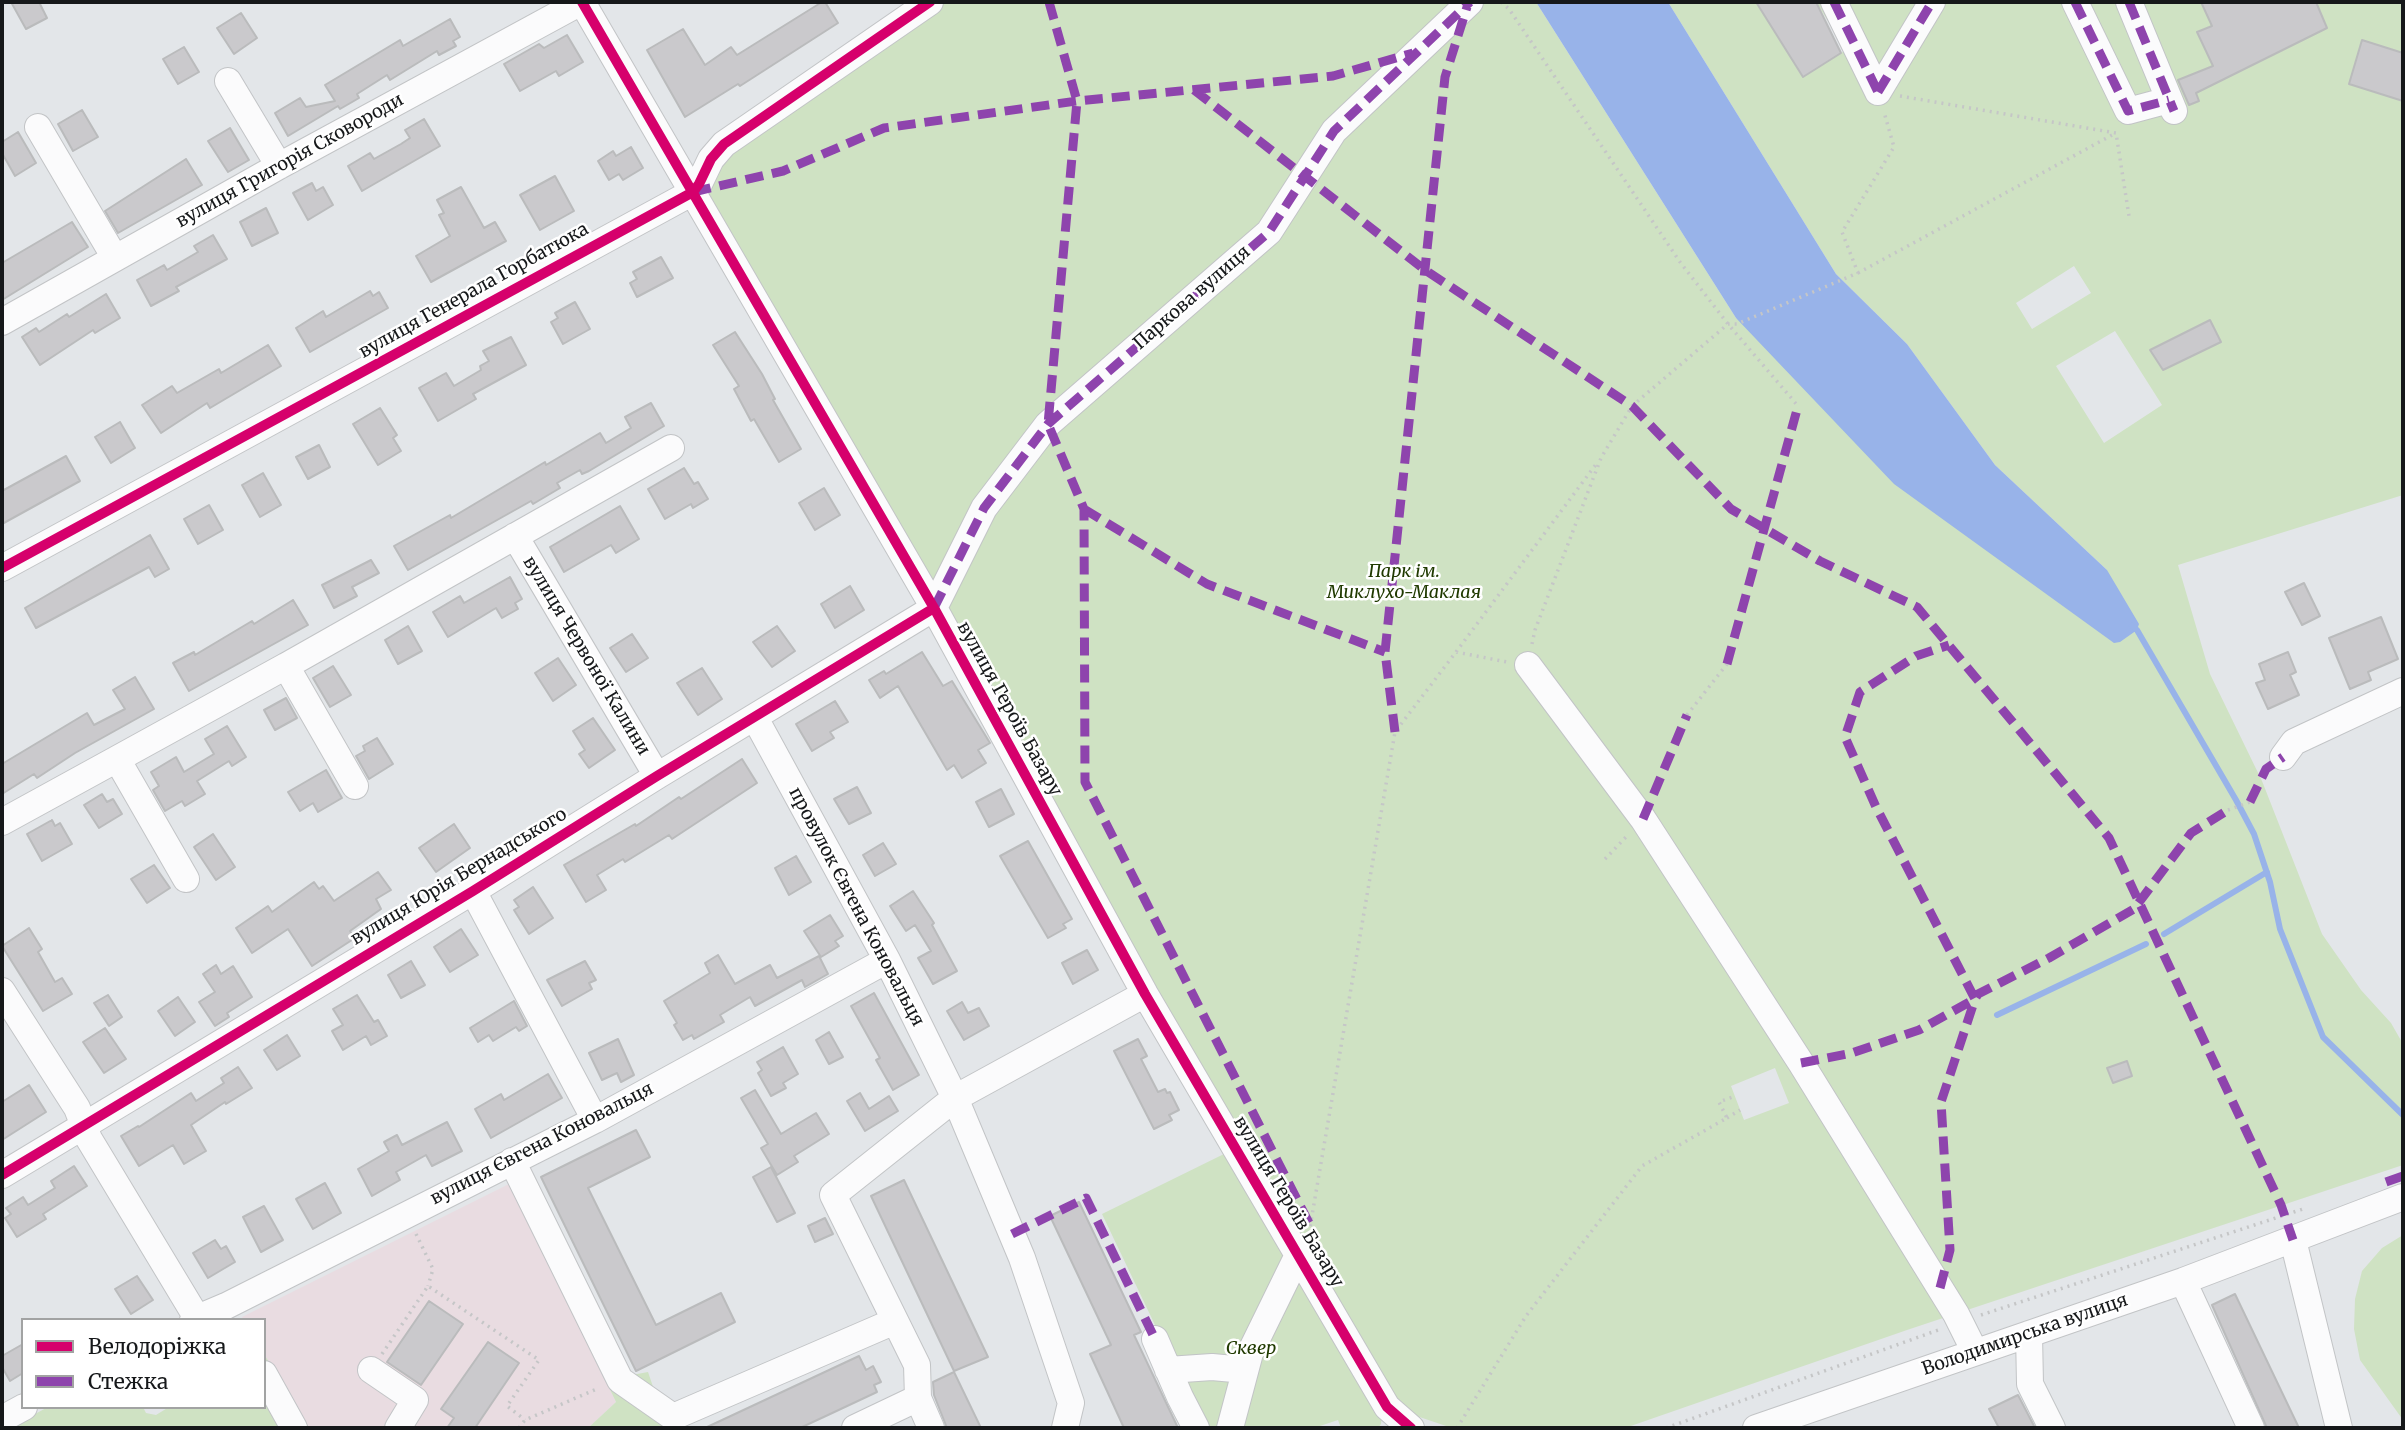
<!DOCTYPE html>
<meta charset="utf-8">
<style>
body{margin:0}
#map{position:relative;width:2405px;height:1430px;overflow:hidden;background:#e3e6e9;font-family:Merriweather,serif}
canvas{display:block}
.frame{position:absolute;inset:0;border:4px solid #16181a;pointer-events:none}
.legend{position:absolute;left:21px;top:1318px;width:245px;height:91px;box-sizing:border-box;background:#fff;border:2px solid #a2a3a3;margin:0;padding:9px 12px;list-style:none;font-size:21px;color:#16181a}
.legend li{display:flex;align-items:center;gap:14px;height:35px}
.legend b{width:35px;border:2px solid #a2a3a3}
</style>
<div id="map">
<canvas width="2405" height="1430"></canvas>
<div class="frame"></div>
<ul class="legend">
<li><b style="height:9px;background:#d6006c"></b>Велодоріжка</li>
<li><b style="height:9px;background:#8e44ad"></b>Стежка</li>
</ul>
</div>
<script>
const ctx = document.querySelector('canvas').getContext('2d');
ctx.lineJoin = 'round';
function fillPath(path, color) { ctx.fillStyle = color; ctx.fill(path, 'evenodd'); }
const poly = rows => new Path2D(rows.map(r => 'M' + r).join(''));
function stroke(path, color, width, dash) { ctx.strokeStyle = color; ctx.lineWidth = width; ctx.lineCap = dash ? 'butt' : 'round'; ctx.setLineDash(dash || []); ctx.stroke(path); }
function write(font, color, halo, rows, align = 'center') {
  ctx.font = font + ' Merriweather,serif'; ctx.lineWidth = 5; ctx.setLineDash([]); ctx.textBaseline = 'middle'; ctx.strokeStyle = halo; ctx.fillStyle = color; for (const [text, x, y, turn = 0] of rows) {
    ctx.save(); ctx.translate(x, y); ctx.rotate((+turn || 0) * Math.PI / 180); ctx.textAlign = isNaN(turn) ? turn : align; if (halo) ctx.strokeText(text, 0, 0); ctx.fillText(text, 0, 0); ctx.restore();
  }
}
const education = poly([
 [511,1183,616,1402,588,1428,309,1428,264,1354,264,1320,244,1320,242,1317]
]);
const green = poly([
 [930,2,1536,2,1736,318,2107,570,1995,465,1907,344,1836,274,1668,2,1756,2,1803,77,1846,50,1816,2,2403,2,2403,495,2178,565,2210,674,2262,781,2322,934,2361,990,2391,1023,2403,1044,2403,1165,1907,1330,1625,1428,1452,1428,1387,1406,697,188,706,167],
 [2074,266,2091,293,2032,329,2016,303],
 [2115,331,2162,405,2104,443,2056,366],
 [1775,1068,1789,1103,1744,1120,1731,1086],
 [1226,1153,1382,1414,1381,1424,1378,1428,1341,1428,1338,1420,1314,1428,1200,1428,1155,1325,1102,1214],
 [511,1183,632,1375,648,1372,667,1428,588,1428,616,1402],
 [2403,1235,2403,1420,2360,1360,2354,1329,2355,1299,2362,1271,2382,1248],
 [264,1354,309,1428,9,1428,48,1407,143,1407,146,1413,156,1415,169,1407,264,1407]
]);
const water = poly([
 [1536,2,1668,2,1836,274,1907,344,1995,465,2107,570,2139,624,2137,630,2120,642,2114,643,1894,484,1736,318]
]);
const stream = poly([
 [2132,626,2137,630,2236,800,2254,834,2270,882,2280,929,2323,1037,2403,1115],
 [2164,934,2267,872],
 [1997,1015,2146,944]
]);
const building = poly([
 [11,2,39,2,47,18,26,29,11,2],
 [822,2,825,2,838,23,740,86,738,84,685,117,647,50,683,29,705,65,731,47,737,55,822,2],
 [1756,2,1816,2,1841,53,1803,77,1756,2],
 [2201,2,2316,2,2327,28,2196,93,2199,101,2189,105,2178,80,2213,66,2197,32,2212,26,2201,2],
 [241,13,257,38,234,54,217,28,241,13],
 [450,19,460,37,453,41,456,46,439,55,437,51,390,80,387,75,357,94,359,98,340,109,338,106,288,136,275,113,300,98,306,107,335,101,325,85,400,40,403,46,450,19],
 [567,35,583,62,559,76,556,71,520,91,504,64,539,44,544,48,567,35],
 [2362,40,2403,53,2403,101,2349,84,2362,40],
 [184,47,199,72,178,84,163,59,184,47],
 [82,110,98,137,73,151,58,124,82,110],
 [424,119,440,146,362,191,348,166,370,153,374,159,401,144,410,138,405,130,424,119],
 [230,128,249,160,228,172,208,141,230,128],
 [18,132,36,163,15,176,2,153,2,142,18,132],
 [631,147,643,168,623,180,619,174,609,180,598,161,613,151,616,156,631,147],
 [186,159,202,185,118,233,105,211,186,159],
 [555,176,574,211,540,230,520,195,555,176],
 [312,183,316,191,323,187,333,205,308,220,293,193,312,183],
 [461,187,484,228,495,222,506,241,431,282,416,256,450,236,439,215,444,213,437,200,461,187],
 [266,208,278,233,252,246,240,222,266,208],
 [72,222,88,247,2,300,2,263,72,222],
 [213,235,227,259,176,287,179,291,151,306,137,280,164,265,167,270,198,252,194,246,213,235],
 [661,257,673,278,637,297,630,283,637,279,633,272,661,257],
 [370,291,373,296,379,292,388,308,310,352,296,328,323,311,326,317,370,291],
 [106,294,120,318,95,333,93,330,40,365,22,337,36,328,39,332,67,314,69,317,106,294],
 [575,302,590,329,563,344,551,322,558,318,555,313,575,302],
 [2210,320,2221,342,2163,370,2150,350,2210,320],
 [735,332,762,374,775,399,773,400,801,449,779,462,754,419,751,421,734,389,739,386,713,345,735,332],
 [511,337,526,365,473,394,476,399,438,421,419,388,446,373,454,386,481,370,480,366,489,361,483,351,511,337],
 [268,345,281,366,210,408,207,403,161,433,142,405,172,386,177,393,219,369,221,373,268,345],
 [651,403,664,426,589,471,582,474,580,470,557,483,560,488,533,504,531,501,408,570,394,546,450,515,451,518,545,462,546,465,600,433,606,443,631,428,625,417,651,403],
 [380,408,397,435,393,438,401,451,378,465,353,424,380,408],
 [120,422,135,448,111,463,95,437,120,422],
 [319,445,330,467,308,479,296,457,319,445],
 [66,456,80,481,2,524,2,491,66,456],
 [684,468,694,484,698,482,708,499,693,508,691,504,665,519,648,489,684,468],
 [263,473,281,505,260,517,242,485,263,473],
 [824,488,840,515,815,530,799,503,824,488],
 [209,505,223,530,198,544,184,519,209,505],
 [620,506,639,539,616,553,611,545,564,572,550,547,620,506],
 [150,535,169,569,155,577,149,567,36,628,25,608,150,535],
 [371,560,379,573,352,587,357,596,334,608,322,585,371,560],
 [510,577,522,599,515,603,518,609,502,618,496,608,448,637,433,612,460,596,464,603,510,577],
 [2304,583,2320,616,2302,625,2285,592,2304,583],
 [850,586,864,610,835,628,821,604,850,586],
 [293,600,308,625,189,691,173,663,194,652,195,655,252,621,254,624,293,600],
 [2381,617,2398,659,2368,672,2371,680,2350,689,2329,638,2381,617],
 [408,626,422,651,398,664,385,640,408,626],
 [777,626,795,651,772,667,753,642,777,626],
 [632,634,648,658,626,672,610,648,632,634],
 [922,652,943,686,952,681,990,743,978,750,986,763,962,778,954,765,947,770,898,686,880,698,869,680,884,671,886,674,922,652],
 [2288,652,2296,672,2290,675,2299,695,2268,709,2256,683,2265,680,2259,664,2288,652],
 [558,658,576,685,553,701,535,673,558,658],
 [333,666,351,695,330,707,313,678,333,666],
 [702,668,722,699,698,715,677,683,702,668],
 [135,677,154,709,75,753,37,778,34,774,2,794,2,764,87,713,94,725,125,709,113,690,135,677],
 [286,698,297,718,275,730,264,710,286,698],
 [835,701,848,722,830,732,834,738,812,751,796,724,835,701],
 [593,718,615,750,589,768,579,754,585,750,573,731,593,718],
 [227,726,246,757,232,766,229,761,197,781,205,794,185,806,182,801,165,811,153,790,159,786,151,772,176,757,184,772,214,754,205,739,227,726],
 [377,738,393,764,369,779,356,756,365,751,363,746,377,738],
 [742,759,757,783,672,839,669,835,625,862,623,859,597,875,606,890,586,902,564,865,635,824,636,826,679,797,681,799,742,759],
 [326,770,342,798,318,812,313,803,300,811,288,792,326,770],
 [857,787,871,813,849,824,834,799,857,787],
 [1001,789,1014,814,989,827,976,802,1001,789],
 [102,794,107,802,113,799,122,814,99,828,84,805,102,794],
 [52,820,55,826,60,823,72,844,42,861,27,834,52,820],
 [454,824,470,848,436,872,419,848,454,824],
 [213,834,235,867,216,880,194,847,213,834],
 [1028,841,1072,919,1063,924,1066,928,1048,938,1000,856,1028,841],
 [883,843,896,864,875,876,863,855,883,843],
 [796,856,811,882,789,895,775,868,796,856],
 [154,865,170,888,147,903,131,879,154,865],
 [378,872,391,890,376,899,381,909,350,931,355,938,312,966,288,929,252,953,236,928,268,906,272,912,314,882,319,889,323,886,334,901,378,872],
 [533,887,553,918,529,934,514,910,519,907,514,900,533,887],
 [913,891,934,923,932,925,957,971,933,984,918,958,931,951,915,925,906,931,890,906,913,891],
 [830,915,843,936,835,941,839,946,821,957,804,931,830,915],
 [29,928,42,949,38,952,55,982,62,978,72,994,43,1011,2,946,29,928],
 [461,929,478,955,450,972,434,947,461,929],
 [1087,950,1098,970,1073,984,1062,963,1087,950],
 [718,955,735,984,770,965,777,978,819,956,828,974,805,987,802,980,755,1006,750,997,720,1015,724,1022,694,1039,692,1035,683,1040,674,1025,677,1023,664,1001,710,973,705,963,718,955],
 [411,961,425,985,401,998,388,975,411,961],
 [585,961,596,980,589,983,592,989,562,1006,547,980,585,961],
 [216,965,221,974,233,966,252,997,227,1013,229,1017,215,1026,199,1002,215,992,203,974,216,965],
 [874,993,919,1075,893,1090,876,1060,880,1058,851,1006,874,993],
 [108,995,122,1017,109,1026,94,1003,108,995],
 [357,995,374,1022,378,1020,387,1036,371,1045,366,1036,343,1050,332,1031,343,1025,333,1009,357,995],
 [178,997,195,1022,175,1036,158,1011,178,997],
 [514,1001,527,1026,519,1031,516,1027,493,1041,489,1035,478,1042,470,1028,514,1001],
 [962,1002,968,1013,979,1008,989,1026,964,1040,947,1011,962,1002],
 [105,1028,126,1059,104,1073,83,1042,105,1028],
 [829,1032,843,1057,829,1064,816,1040,829,1032],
 [287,1035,300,1056,277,1070,264,1050,287,1035],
 [618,1039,634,1075,621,1082,617,1073,602,1080,589,1053,618,1039],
 [1138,1039,1147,1056,1141,1059,1158,1092,1165,1089,1167,1093,1170,1092,1179,1110,1169,1115,1172,1120,1154,1129,1114,1051,1138,1039],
 [783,1047,798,1074,783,1083,786,1088,771,1096,758,1073,762,1070,757,1062,783,1047],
 [2127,1061,2132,1076,2113,1083,2107,1068,2127,1061],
 [238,1067,252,1088,226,1104,225,1102,191,1125,206,1151,184,1164,173,1145,139,1166,121,1136,138,1126,139,1127,191,1093,196,1101,224,1083,221,1078,238,1067],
 [548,1074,562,1098,491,1138,475,1109,501,1094,504,1100,548,1074],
 [29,1085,46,1112,2,1140,2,1102,29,1085],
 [755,1090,781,1134,816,1113,829,1134,794,1156,798,1162,777,1175,761,1148,768,1144,741,1098,755,1090],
 [860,1093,869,1109,889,1096,898,1111,865,1131,847,1101,860,1093],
 [447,1122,462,1151,432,1166,426,1155,396,1172,400,1180,372,1196,358,1169,389,1151,384,1142,397,1135,402,1145,447,1122],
 [636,1130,650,1157,588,1188,656,1325,721,1293,735,1322,636,1371,541,1177,636,1130],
 [74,1166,87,1186,43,1214,46,1219,17,1237,5,1218,11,1214,6,1208,23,1197,28,1205,55,1188,51,1181,74,1166],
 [771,1167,795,1213,777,1222,753,1177,771,1167],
 [904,1180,988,1357,954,1371,871,1196,904,1180],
 [325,1183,341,1213,313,1229,296,1199,325,1183],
 [1079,1202,1141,1332,1134,1335,1178,1428,1124,1428,1090,1354,1111,1345,1050,1216,1079,1202],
 [264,1206,283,1240,261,1252,243,1217,264,1206],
 [825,1218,833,1234,815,1242,808,1226,825,1218],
 [215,1240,221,1249,226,1246,235,1262,208,1278,193,1253,215,1240],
 [137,1276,153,1300,131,1314,115,1289,137,1276],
 [2235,1294,2299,1428,2267,1428,2212,1305,2235,1294],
 [429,1301,463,1324,421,1385,387,1362,429,1301],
 [488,1342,519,1363,475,1428,447,1428,454,1418,441,1409,488,1342],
 [23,1344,23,1373,10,1381,2,1367,2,1356,23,1344],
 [859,1356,866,1370,873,1366,881,1382,874,1385,877,1392,828,1415,800,1428,705,1428,859,1356],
 [954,1372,981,1428,947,1428,934,1395,933,1382,954,1372],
 [2018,1395,2035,1428,1999,1428,1989,1409,2018,1395]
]);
const path = poly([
 [1501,2,1509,9,1680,262,1728,324,1798,406],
 [1900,96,2116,133,2129,216],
 [1858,273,2114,134],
 [1532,644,1535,630,1601,458,1632,406,1728,324,1737,324,1858,273,1842,232,1894,147,1884,112],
 [1456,652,1597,463],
 [1687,715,1727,664],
 [2228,810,2250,802],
 [1605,859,1627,836],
 [1727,1118,1740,1110],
 [1309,1233,1395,732,1456,652,1507,662],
 [416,1234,433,1269,428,1286],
 [1981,1315,2306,1208],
 [382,1354,428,1286,539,1360,507,1406,525,1420],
 [519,1428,525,1420,599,1388],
 [1457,1428,1526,1316,1642,1166,1727,1118,1719,1102,1735,1096],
 [1666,1428,1941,1329]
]);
const minor = poly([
 [582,2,934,608,1145,994,1387,1407,1411,1428],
 [1834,2,1878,92],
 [2075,2,2128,111,2169,100],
 [2129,2,2174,111],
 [228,81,279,166],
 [1878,92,1932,2],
 [38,127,115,258],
 [2,322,279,166,581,2],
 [515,536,657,776],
 [2,568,693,192,699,184,711,159,724,144,930,2],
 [1528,665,1643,819,1801,1063,1956,1314,1975,1352],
 [286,666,671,448],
 [755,718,887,960,955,1098,1022,1258,1071,1403,1065,1428],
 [2283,757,2294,742,2403,691],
 [117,759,286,666,355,786],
 [2,822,117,759,186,879],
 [473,891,595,1120],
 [2,991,77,1108,89,1139,197,1318],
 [512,1161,620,1380,673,1417,895,1321],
 [2,1175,473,891,657,776,934,608,984,508,1048,424,1269,232,1334,131,1470,2],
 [2293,1240,2339,1428],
 [2183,1281,2251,1428],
 [193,1320,226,1306,595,1120,887,960],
 [2029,1334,2030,1384,2052,1428],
 [1155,1339,1180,1397,1196,1428],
 [371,1370,415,1400,398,1428],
 [1168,1370,1212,1367,1245,1370],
 [264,1374,294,1428],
 [2,1419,24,1407],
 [855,1428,918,1398],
 [931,1428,918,1398,917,1365,833,1195,955,1098,1145,994],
 [1230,1428,1250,1353,1299,1253],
 [1756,1428,2183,1281,2403,1197]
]);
const quiet = poly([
 [1049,2,1077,101,1048,424,1084,509,1085,782,1312,1229],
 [1834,2,1878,92],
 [2075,2,2128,111,2169,100],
 [2129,2,2174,111],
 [1194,90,1425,270,1632,406,1731,509,1820,561,1917,607,2109,838,2281,1205,2293,1240],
 [1878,92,1932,2],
 [693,192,783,171,884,128,1077,101,1333,76,1413,53],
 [1084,509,1207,584,1385,652],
 [934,608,984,508,1048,424,1269,232,1334,131,1470,2],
 [1727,664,1798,406],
 [1395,732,1385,652,1445,77,1467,7],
 [2250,802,2266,769,2283,757],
 [1643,819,1687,715],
 [1801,1063,1852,1053,1919,1030,1975,999,1978,994,2049,958,2134,909,2191,833,2228,810],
 [2386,1182,2403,1176],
 [1012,1234,1086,1198,1155,1339],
 [1940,1288,1950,1250,1941,1102,1975,999,1876,807,1845,737,1860,692,1916,656,1949,645]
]);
const cycleway = poly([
 [582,2,934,608,1145,994,1387,1407,1411,1428],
 [2,568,693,192,699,184,711,159,724,144,930,2],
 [2,1175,473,891,657,776,934,608]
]);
const streetNames = [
 ["вулиця Григорія Сковороди",290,161,-29],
 ["вулиця Генерала Горбатюка",474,291,-29],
 ["Паркова вулиця",1192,298,-41],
 ["вулиця Червоної Калини",586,656,59],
 ["вулиця Героїв Базару",1009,709,61],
 ["вулиця Юрія Бернадського",459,877,-31],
 ["провулок Євгена Коновальця",856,907,62],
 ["вулиця Євгена Коновальця",542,1144,-27],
 ["вулиця Героїв Базару",1288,1202,59],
 ["Володимирська вулиця",2025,1335,-19]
];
const parkNames = [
 ["Парк ім.",1404,572],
 ["Миклухо-Маклая",1404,593],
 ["Сквер",1251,1349]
];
fillPath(education, '#e9dce1');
fillPath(green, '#cfe2c3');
fillPath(water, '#98b3e9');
stroke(stream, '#98b3e9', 6);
fillPath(building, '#cac9cc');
stroke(building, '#babbbc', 2);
stroke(minor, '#c2c4c6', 28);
stroke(path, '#c5c6c7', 3.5, [2, 5]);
stroke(minor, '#fbfbfc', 26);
stroke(quiet, '#8e44ad', 9, [18, 9]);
stroke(cycleway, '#d6006c', 10);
write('18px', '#16181a', '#fff', streetNames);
write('italic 18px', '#203a00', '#fff', parkNames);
</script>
